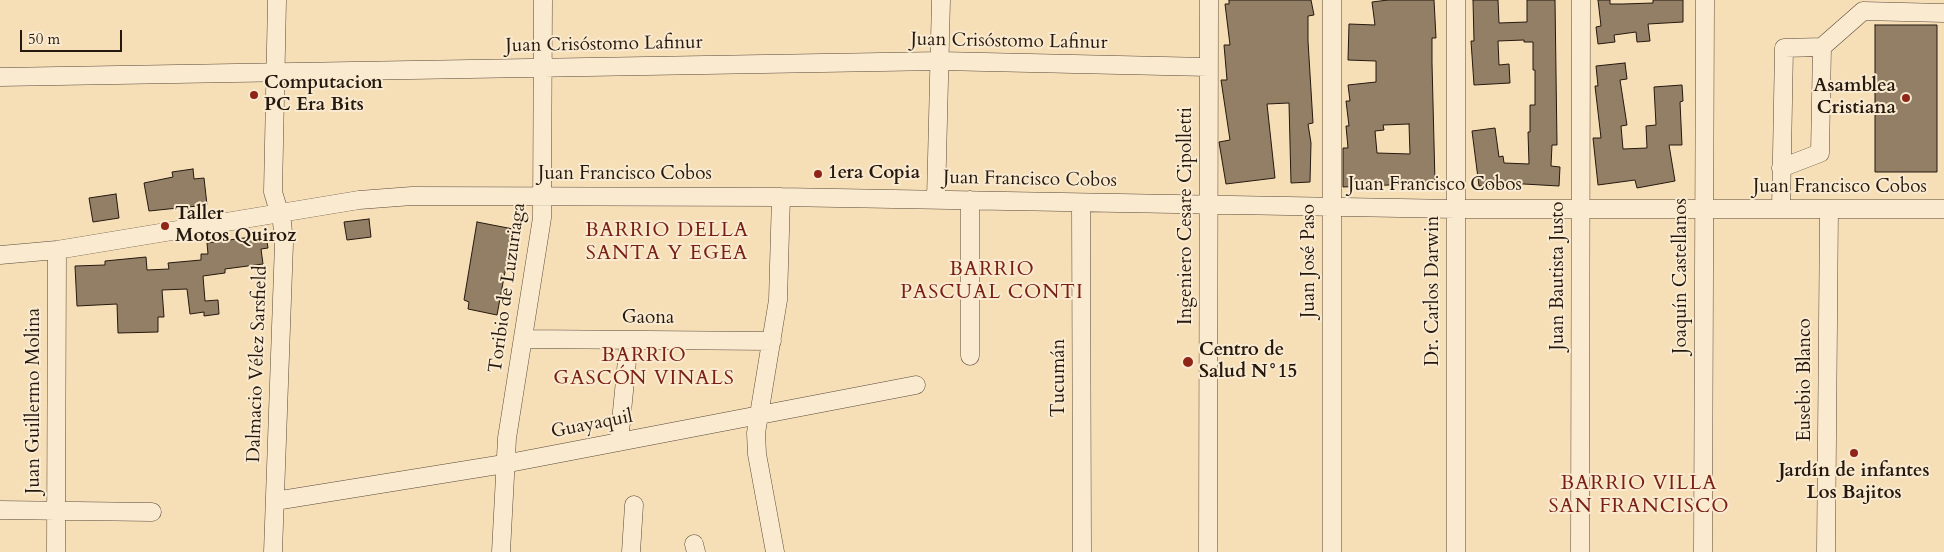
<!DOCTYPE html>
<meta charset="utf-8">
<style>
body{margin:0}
#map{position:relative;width:1944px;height:552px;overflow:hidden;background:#f6deb7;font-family:Cardo,serif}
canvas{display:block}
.scale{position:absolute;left:20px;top:30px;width:102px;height:22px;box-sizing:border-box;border:2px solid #25180e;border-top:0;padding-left:6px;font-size:15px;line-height:18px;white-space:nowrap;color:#25180e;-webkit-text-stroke:4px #f9ead0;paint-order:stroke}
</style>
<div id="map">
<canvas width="1944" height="552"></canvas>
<div class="scale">50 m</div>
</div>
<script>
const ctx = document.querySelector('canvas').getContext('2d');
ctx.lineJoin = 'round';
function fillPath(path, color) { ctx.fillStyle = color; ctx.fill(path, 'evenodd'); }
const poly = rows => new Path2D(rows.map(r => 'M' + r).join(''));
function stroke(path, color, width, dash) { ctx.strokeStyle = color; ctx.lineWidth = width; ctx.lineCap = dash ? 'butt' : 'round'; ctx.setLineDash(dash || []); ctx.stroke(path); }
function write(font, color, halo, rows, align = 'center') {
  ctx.font = font + ' Cardo,serif'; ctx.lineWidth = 4; ctx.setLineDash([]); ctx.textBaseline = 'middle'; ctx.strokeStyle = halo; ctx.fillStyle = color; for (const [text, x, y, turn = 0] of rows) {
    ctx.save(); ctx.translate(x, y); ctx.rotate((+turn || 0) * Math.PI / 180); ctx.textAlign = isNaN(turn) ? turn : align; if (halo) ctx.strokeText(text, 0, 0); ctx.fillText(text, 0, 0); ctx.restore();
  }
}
const building = poly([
 [1229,0,1311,0,1314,15,1308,16,1308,41,1313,123,1308,124,1311,143,1310,182,1291,183,1289,103,1267,104,1275,178,1226,184,1219,142,1230,140,1221,80,1227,80,1224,45,1230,45,1225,4,1229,4,1229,0],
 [1388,0,1434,0,1436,38,1432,38,1432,63,1435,183,1343,187,1343,148,1348,148,1346,126,1349,126,1346,101,1350,101,1348,85,1376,82,1376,61,1348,60,1349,24,1375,25,1372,2,1388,0],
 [1409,124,1410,154,1377,153,1375,131,1384,130,1383,125,1409,124],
 [1473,0,1498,0,1499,23,1527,22,1527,0,1555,0,1557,145,1552,145,1551,166,1560,167,1559,186,1506,183,1507,186,1493,188,1493,184,1479,186,1472,131,1495,128,1499,157,1503,156,1504,163,1529,164,1528,132,1530,132,1530,105,1535,105,1535,70,1533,70,1533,42,1524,42,1524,40,1498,41,1499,65,1509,64,1510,83,1474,85,1471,41,1474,41,1473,0],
 [1598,0,1610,0,1610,4,1623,4,1653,3,1653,0,1683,0,1683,22,1648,24,1650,41,1637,42,1636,32,1614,35,1615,42,1598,44,1596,27,1601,26,1598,0],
 [1875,25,1937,25,1937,172,1875,172,1875,25],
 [1625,63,1627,79,1620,80,1627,125,1621,126,1623,149,1647,148,1646,126,1656,125,1654,87,1682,85,1683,101,1680,102,1682,145,1669,145,1675,181,1637,188,1635,180,1598,185,1593,138,1601,138,1595,86,1598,86,1596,66,1625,63],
 [193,169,194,179,204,178,207,205,149,211,144,183,173,177,172,172,193,169],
 [116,194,119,218,93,222,89,198,116,194],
 [369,219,371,237,347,240,344,222,369,219],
 [477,222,513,229,497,315,468,309,469,302,464,300,477,222],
 [266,235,268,248,261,249,263,264,225,269,225,273,203,276,205,301,218,300,219,314,204,316,204,312,190,314,187,289,162,290,164,317,158,317,158,332,118,333,117,304,77,306,75,266,105,265,105,261,146,257,147,270,169,269,168,263,201,260,201,254,208,254,207,243,266,235]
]);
const minor = poly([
 [1332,0,1332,552],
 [0,77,940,61,1208,67],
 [1781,168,1820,153,1822,47],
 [936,199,941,0],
 [970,200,970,356],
 [1081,203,1082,552],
 [1781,209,1784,48,1822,47,1863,11,1944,13],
 [0,255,57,250,359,200,412,196,781,197,1456,209,1944,209],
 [523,339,772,341],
 [619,442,629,340],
 [275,501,504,464,916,385],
 [0,510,152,512],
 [694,544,696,552],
 [56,552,57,250],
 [273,552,284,243,282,222,273,192,277,0],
 [501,552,507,438,542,218,543,0],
 [631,552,634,505],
 [775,552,757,454,756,433,778,300,781,197],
 [1208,552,1209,0],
 [1456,552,1456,0],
 [1580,552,1581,0],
 [1703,552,1705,0],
 [1826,552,1829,209]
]);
const markers = [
 [254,95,5,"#8f2418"],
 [1906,98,5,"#8f2418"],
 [818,174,5,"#8f2418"],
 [165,226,5,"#8f2418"],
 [1188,362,6,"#8f2418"],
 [1854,453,5,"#8f2418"]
];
const streetNames = [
 ["Juan Crisóstomo Lafinur",1009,42,1],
 ["Juan Crisóstomo Lafinur",604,45,-1],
 ["Juan Francisco Cobos",625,175],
 ["Juan Francisco Cobos",1030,180,1],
 ["Juan Francisco Cobos",1435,186],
 ["Juan Francisco Cobos",1840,188],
 ["Ingeniero Cesare Cipolletti",1187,216,-90],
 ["Juan José Paso",1310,261,-90],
 ["Juan Bautista Justo",1559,276,-90],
 ["Joaquín Castellanos",1682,276,-90],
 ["Toribio de Luzuriaga",508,288,-82],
 ["Dr. Carlos Darwin",1434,291,-90],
 ["Gaona",648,319],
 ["Dalmacio Vélez Sarsfield",258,364,-88],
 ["Tucumán",1060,378,-90],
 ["Eusebio Blanco",1806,380,-90],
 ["Juan Guillermo Molina",35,401,-90],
 ["Guayaquil",592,425,-11]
];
const poiNames = [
 ["Computacion",264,84],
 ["PC Era Bits",264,106],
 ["Asamblea",1896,87,"right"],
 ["Cristiana",1896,109,"right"],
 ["1era Copia",828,174],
 ["Taller",175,215],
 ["Motos Quiroz",175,237],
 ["Centro de",1199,351],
 ["Salud N°15",1199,373],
 ["Jardín de infantes",1854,472,"center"],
 ["Los Bajitos",1854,494,"center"]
];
const neighbourhoodNames = [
 ["BARRIO DELLA",667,231],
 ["SANTA Y EGEA",667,254],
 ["BARRIO",992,270],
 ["PASCUAL CONTI",992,293],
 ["BARRIO",644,356],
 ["GASCÓN VINALS",644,379],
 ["BARRIO VILLA",1639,484],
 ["SAN FRANCISCO",1639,507]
];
fillPath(building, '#927f66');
stroke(building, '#25180e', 1);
stroke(minor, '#594a38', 19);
stroke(minor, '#f9ead0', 18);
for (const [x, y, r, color] of markers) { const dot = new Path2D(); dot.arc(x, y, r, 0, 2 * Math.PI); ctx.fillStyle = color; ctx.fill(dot); stroke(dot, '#f9ead0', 2); }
write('19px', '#25180e', '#f9ead0', streetNames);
write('bold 19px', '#25180e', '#f9ead0', poiNames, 'left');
ctx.letterSpacing = '1px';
write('20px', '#7a1f14', '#f9ead0', neighbourhoodNames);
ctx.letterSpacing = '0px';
</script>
